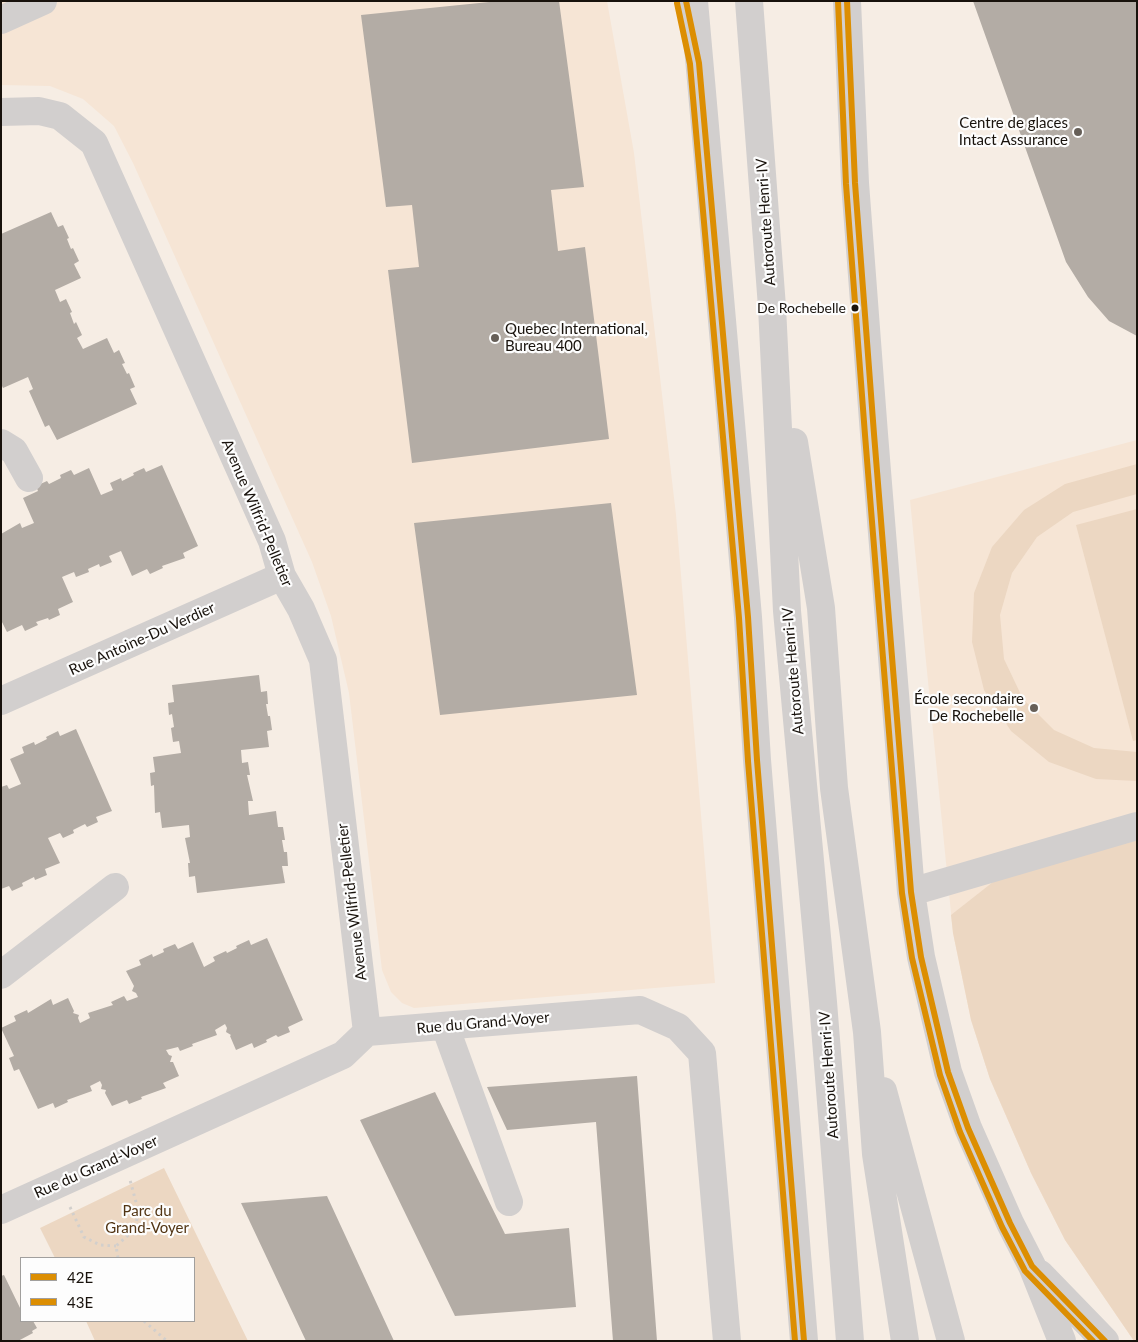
<!DOCTYPE html>
<meta charset="utf-8">
<style>
body{margin:0}
#map{position:relative;width:1138px;height:1342px;overflow:hidden;background:#f6ede4;font-family:Lato,sans-serif}
canvas{display:block}
.frame{position:absolute;inset:0;border:2px solid #18120c;pointer-events:none}
.legend{position:absolute;left:20px;top:1257px;width:175px;height:65px;box-sizing:border-box;background:#fdfdfd;border:1px solid #a19f9d;margin:0;padding:6px 9px;list-style:none;font-size:15px;color:#18120c}
.legend li{display:flex;align-items:center;gap:10px;height:25px}
.legend b{width:25px;border:1px solid #a19f9d}
</style>
<div id="map">
<canvas width="1138" height="1342"></canvas>
<div class="frame"></div>
<ul class="legend">
<li><b style="height:6px;background:#dc8e02"></b>42E</li>
<li><b style="height:6px;background:#dc8e02"></b>43E</li>
</ul>
</div>
<script>
const ctx = document.querySelector('canvas').getContext('2d');
ctx.lineJoin = 'round';
function fillPath(path, color) { ctx.fillStyle = color; ctx.fill(path, 'evenodd'); }
const poly = rows => new Path2D(rows.map(r => 'M' + r).join(''));
function stroke(path, color, width, dash) { ctx.strokeStyle = color; ctx.lineWidth = width; ctx.lineCap = dash ? 'butt' : 'round'; ctx.setLineDash(dash || []); ctx.stroke(path); }
function write(font, color, halo, rows, align = 'center') {
  ctx.font = font + ' Lato,sans-serif'; ctx.lineWidth = 4.5; ctx.setLineDash([]); ctx.textBaseline = 'middle'; ctx.strokeStyle = halo; ctx.fillStyle = color; for (const [text, x, y, turn = 0] of rows) {
    ctx.save(); ctx.translate(x, y); ctx.rotate((+turn || 0) * Math.PI / 180); ctx.textAlign = isNaN(turn) ? turn : align; if (halo) ctx.strokeText(text, 0, 0); ctx.fillText(text, 0, 0); ctx.restore();
  }
}
const built = poly([
 [1,1,607,1,634,153,676,515,715,983,414,1008,402,1003,391,992,382,970,349,693,331,616,312,562,133,163,114,126,83,99,50,86,1,85],
 [1137,440,1137,1341,1134,1341,1065,1240,1031,1173,990,1079,971,1020,953,933,910,500]
]);
const green = poly([
 [1137,464,1137,494,1073,512,1037,537,1012,573,1000,615,1004,659,1023,699,1054,730,1094,748,1137,752,1137,781,1096,779,1049,762,1011,731,984,690,972,642,974,593,992,547,1024,510,1065,484],
 [1137,509,1137,740,1133,741,1076,525],
 [1137,837,1137,1341,1134,1341,1065,1240,1031,1173,990,1079,971,1020,953,933,951,915,993,882],
 [164,1168,248,1341,95,1341,86,1321,194,1321,194,1258,55,1258,40,1228]
]);
const building = poly([
 [499,1,559,1,584,187,551,190,558,251,585,247,609,439,412,463,388,270,419,267,412,205,386,207,361,15],
 [973,1,1137,1,1137,336,1109,321,1088,297,1066,262],
 [51,212,58,227,63,225,69,238,67,239,71,249,73,248,79,261,74,264,81,278,55,290,60,302,66,299,72,312,70,313,74,324,76,322,82,335,77,338,83,349,107,338,114,353,119,350,125,363,122,364,127,374,129,373,135,387,130,389,137,404,57,440,49,425,45,427,29,391,33,389,28,377,3,388,1,384,1,234],
 [162,465,198,546,183,553,185,558,162,566,163,568,150,574,147,569,132,576,121,551,109,556,112,562,100,567,99,564,88,569,89,572,76,577,74,572,62,577,73,602,58,609,60,615,49,620,48,618,36,622,38,625,25,631,22,625,7,632,1,620,1,534,20,523,22,528,34,523,23,498,38,491,36,486,47,481,49,484,61,478,60,475,71,470,74,475,89,468,101,495,113,490,110,483,121,478,122,481,134,475,133,473,144,468,146,472],
 [611,503,637,695,440,715,414,523],
 [259,675,261,692,267,691,268,704,266,704,268,716,270,716,272,730,267,731,269,747,241,750,242,763,248,762,250,775,247,775,253,801,248,801,249,815,276,811,278,827,283,827,285,840,282,840,284,852,287,852,288,866,282,866,285,883,197,893,195,876,189,877,188,863,190,863,185,838,190,837,189,825,162,828,160,812,155,813,154,785,151,786,150,773,155,772,153,757,181,753,179,741,173,742,171,728,174,727,172,714,169,715,168,703,174,702,172,685],
 [76,729,112,811,96,817,98,822,87,827,85,824,73,830,74,833,63,838,60,833,48,838,60,863,45,869,47,875,35,880,34,877,22,883,23,886,12,891,9,886,1,889,1,787,7,785,9,789,21,784,10,759,24,753,22,747,34,742,35,745,47,739,46,737,58,731,60,736],
 [267,938,303,1020,288,1027,290,1032,278,1037,276,1035,266,1040,267,1042,254,1048,252,1043,236,1050,230,1036,231,1035,226,1032,227,1028,225,1024,215,1030,217,1035,192,1044,193,1046,180,1051,178,1047,166,1050,169,1055,172,1056,170,1062,173,1062,179,1076,163,1083,166,1088,141,1097,142,1099,129,1104,127,1100,112,1106,105,1093,106,1090,101,1089,102,1085,100,1081,90,1086,92,1091,67,1100,68,1102,55,1108,53,1103,38,1109,19,1069,14,1071,9,1058,14,1056,1,1028,16,1021,14,1016,27,1010,28,1013,51,999,53,1005,68,998,74,1011,73,1013,79,1015,78,1018,80,1023,90,1018,88,1013,113,1005,111,1002,124,996,127,1001,138,997,136,993,132,991,134,986,126,971,141,965,139,960,152,954,153,957,164,952,163,949,175,944,178,949,193,942,204,967,215,961,213,957,226,951,227,953,237,948,236,946,249,940,251,945],
 [637,1076,657,1341,613,1341,596,1122,507,1130,487,1087],
 [435,1092,505,1234,569,1228,576,1307,455,1316,360,1120],
 [327,1196,394,1341,306,1341,241,1203],
 [4,1275,21,1310,21,1321,33,1321,37,1328,32,1331,33,1333,18,1341,1,1341,1,1276]
]);
const path = poly([
 [70,1207,84,1237,100,1245,116,1246],
 [118,1258,116,1246,133,1231,139,1213,130,1180],
 [144,1321,167,1341]
]);
const minor = poly([
 [847,1,855,183,874,434,911,892,921,957,948,1072,968,1128,1010,1223,1032,1266,1062,1341],
 [1,20,43,1],
 [1,112,39,111,60,116,94,143,272,541,282,576,301,609,323,660,367,1032],
 [1,443,14,451,29,478],
 [1,701,282,576],
 [911,892,1137,826],
 [1,975,115,887],
 [445,1026,509,1202],
 [1,1210,343,1055,367,1032,640,1010,678,1027,702,1053,727,1341],
 [1040,1274,1105,1341]
]);
const highway = poly([
 [694,1,748,617,757,760,804,1341],
 [749,1,772,307,787,611,823,1002,850,1341],
 [794,442,821,608,834,788,867,1032,876,1154,905,1341],
 [883,1091,951,1341]
]);
const bus1 = poly([
 [686,1,699,63,748,617,757,760,804,1341],
 [847,1,855,183,874,434,911,892,921,957,948,1072,968,1128,1010,1223,1032,1266,1105,1341]
]);
const bus2 = poly([
 [838,1,846,184,865,435,902,893,912,958,940,1075,960,1132,1002,1227,1025,1271,1093,1341],
 [677,3,690,64,739,618,748,761,795,1341]
]);
const markers = [
 [1078,132,5,"#665f58"],
 [855,308,4.5,"#18120c"],
 [495,338,5,"#665f58"],
 [1034,708,5,"#665f58"]
];
const busNames = [
 ["De Rochebelle",846,308]
];
const poiNames = [
 ["Centre de glaces",1068,123],
 ["Intact Assurance",1068,140],
 ["Quebec International,",505,329,"left"],
 ["Bureau 400",505,346,"left"],
 ["École secondaire",1024,699],
 ["De Rochebelle",1024,716]
];
const streetNames = [
 ["Autoroute Henri-IV",766,222,-94],
 ["Avenue Wilfrid-Pelletier",257,513,67],
 ["Rue Antoine-Du Verdier",142,639,-24],
 ["Autoroute Henri-IV",793,671,-95],
 ["Avenue Wilfrid-Pelletier",352,902,-97],
 ["Rue du Grand-Voyer",483,1023,-5],
 ["Autoroute Henri-IV",829,1075,-94],
 ["Rue du Grand-Voyer",96,1167,-24]
];
const parkNames = [
 ["Parc du",147,1211],
 ["Grand-Voyer",147,1228]
];
fillPath(built, '#f6e5d5');
fillPath(green, '#ecd7c2');
fillPath(building, '#b3aca5');
stroke(path, '#d2cfcc', 3, [2.5, 4]);
stroke(minor, '#d2cfce', 28);
stroke(highway, '#d2cfce', 28);
stroke(bus1, '#dc8e02', 6);
stroke(bus2, '#dc8e02', 6);
for (const [x, y, r, color] of markers) { const dot = new Path2D(); dot.arc(x, y, r, 0, 2 * Math.PI); ctx.fillStyle = color; ctx.fill(dot); stroke(dot, '#fdfdfd', 2); }
write('14px', '#18120c', '#fdfdfd', busNames, 'right');
write('15px', '#18120c', '#fdfdfd', poiNames, 'right');
write('15px', '#18120c', '#fdfdfd', streetNames);
write('15px', '#523514', '#fdfdfd', parkNames);
</script>
